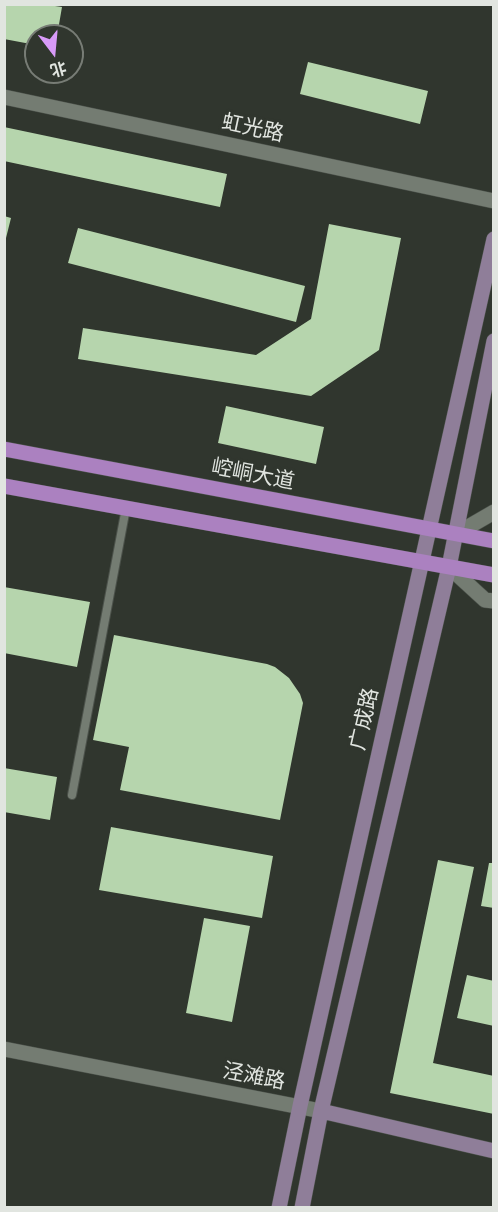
<!DOCTYPE html>
<meta charset="utf-8">
<style>
body{margin:0}
#map{position:relative;width:498px;height:1212px;overflow:hidden;background:#30362e;font-family:Lato,"Noto Sans SC",sans-serif}
canvas{display:block}
.frame{position:absolute;inset:0;border:6px solid #e1e5e0;pointer-events:none}
.north{position:absolute;left:24px;top:24px;width:60px;height:60px;box-sizing:border-box;background:#30362e;border:2px solid #777c75;border-radius:50%;rotate:164deg;font-size:16px;font-weight:700;line-height:24px;text-align:center;color:#e1e5e0}
.north::after{content:'';display:block;margin:auto;width:21px;height:27px;background:#d89af8;clip-path:polygon(50% 0,100% 100%,50% 72%,0 100%)}
</style>
<div id="map">
<canvas width="498" height="1212"></canvas>
<div class="frame"></div>
<div class="north">北</div>
</div>
<script>
const ctx = document.querySelector('canvas').getContext('2d');
ctx.lineJoin = 'round';
function fillPath(path, color) { ctx.fillStyle = color; ctx.fill(path, 'evenodd'); }
const poly = rows => new Path2D(rows.map(r => 'M' + r).join(''));
function stroke(path, color, width, dash) { ctx.strokeStyle = color; ctx.lineWidth = width; ctx.lineCap = dash ? 'butt' : 'round'; ctx.setLineDash(dash || []); ctx.stroke(path); }
function write(font, color, halo, rows, align = 'center') {
  ctx.font = font + ' Lato,"Noto Sans SC",sans-serif'; ctx.lineWidth = 6; ctx.setLineDash([]); ctx.textBaseline = 'middle'; ctx.strokeStyle = halo; ctx.fillStyle = color; for (const [text, x, y, turn = 0] of rows) {
    ctx.save(); ctx.translate(x, y); ctx.rotate((+turn || 0) * Math.PI / 180); ctx.textAlign = isNaN(turn) ? turn : align; if (halo) ctx.strokeText(text, 0, 0); ctx.fillText(text, 0, 0); ctx.restore();
  }
}
const building = poly([
 [4,5,48,5,62,7,57,36,36,36,36,45,4,39],
 [308,62,428,91,420,124,300,94],
 [4,127,227,174,220,207,4,161],
 [4,216,11,218,5,242,4,242],
 [329,224,401,238,379,350,311,396,78,359,83,328,256,355,311,319],
 [78,228,305,286,296,322,68,263],
 [226,406,324,427,316,464,218,443],
 [4,587,90,602,77,667,4,653],
 [114,635,267,664,275,667,289,678,300,694,303,703,280,820,120,790,129,747,93,740],
 [4,768,57,777,50,820,4,812],
 [111,827,273,856,262,918,99,890],
 [438,860,474,867,433,1063,494,1076,494,1114,390,1093],
 [489,863,494,863,494,908,481,906],
 [204,918,250,926,232,1022,186,1013],
 [467,975,494,981,494,1026,457,1018]
]);
const lane = poly([
 [72,795,126,508]
]);
const street = poly([
 [4,97,494,201],
 [456,534,494,512],
 [449,567,485,600,494,601],
 [4,1049,321,1111]
]);
const secondary = poly([
 [321,1111,494,1151],
 [279,1208,300,1106,494,239],
 [302,1208,321,1111,449,567,494,341]
]);
const primary = poly([
 [4,449,494,541],
 [4,486,494,575]
]);
const streetNames = [
 ["虹光路",253,128,12],
 ["崆峒大道",253,474,11],
 ["广成路",364,719,-77],
 ["泾滩路",254,1076,11]
];
fillPath(building, '#b6d5ad');
stroke(lane, '#4c524b', 10);
stroke(street, '#4c524b', 16);
stroke(secondary, '#4c524b', 16);
stroke(primary, '#4c524b', 16);
stroke(lane, '#747c72', 8);
stroke(street, '#747c72', 15);
stroke(secondary, '#8f7e99', 15);
stroke(primary, '#ab81c0', 15);
write('21px', '#e1e5e0', '#30362e', streetNames);
</script>
